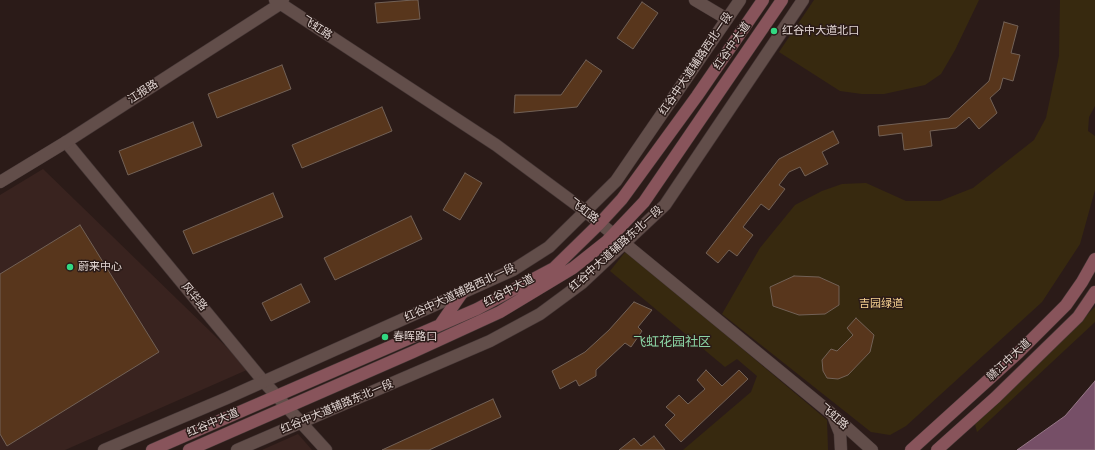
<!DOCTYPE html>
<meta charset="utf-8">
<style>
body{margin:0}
canvas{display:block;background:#2b1b18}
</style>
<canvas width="1095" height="450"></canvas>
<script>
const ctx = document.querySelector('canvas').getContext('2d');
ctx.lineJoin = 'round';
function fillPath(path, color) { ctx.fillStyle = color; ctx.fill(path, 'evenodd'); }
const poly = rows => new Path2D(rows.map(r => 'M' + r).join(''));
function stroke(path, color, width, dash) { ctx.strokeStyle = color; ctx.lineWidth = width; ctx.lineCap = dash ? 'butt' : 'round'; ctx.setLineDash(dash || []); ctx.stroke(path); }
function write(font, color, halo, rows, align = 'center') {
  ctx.font = font + ' "Archivo Narrow","Noto Sans SC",sans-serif'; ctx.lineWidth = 3; ctx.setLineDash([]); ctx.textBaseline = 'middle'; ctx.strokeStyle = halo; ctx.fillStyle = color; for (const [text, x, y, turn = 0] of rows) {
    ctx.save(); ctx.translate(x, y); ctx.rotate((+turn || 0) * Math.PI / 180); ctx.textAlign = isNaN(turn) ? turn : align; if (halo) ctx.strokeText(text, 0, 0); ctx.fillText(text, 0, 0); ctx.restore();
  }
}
const built = poly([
 [43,169,249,369,65,450,0,450,0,195],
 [298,434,312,450,262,450]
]);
const green = poly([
 [814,0,979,0,955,50,941,74,925,85,884,94,862,94,840,91,779,52],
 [1060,0,1095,0,1095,106,1089,117,1088,131,1095,136,1095,190,1080,244,1042,302,906,426,890,435,871,432,722,314,760,248,795,205,822,191,842,184,866,183,906,201,940,201,973,188,1034,140,1046,118,1059,56],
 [626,251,827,420,828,450,683,450,751,392,757,376,737,359,725,367,610,271],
 [1095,307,1095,322,977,432,975,424]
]);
const water = poly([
 [1095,381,1095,450,1017,450,1065,416,1095,381]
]);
const building = poly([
 [413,0,418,0,420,19,377,23,375,3,413,0],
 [642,2,658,13,633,49,617,38,642,2],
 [1004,22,1018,26,1011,53,1020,55,1013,81,1003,78,1000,89,990,98,997,113,979,129,969,117,956,128,930,131,932,146,904,150,902,133,879,136,878,126,949,118,989,81,1004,22],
 [586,60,602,71,577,107,514,113,515,95,561,95,586,60],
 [282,65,291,89,217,118,208,94,282,65],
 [382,107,392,131,302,168,292,145,382,107],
 [193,122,202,146,128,175,119,151,193,122],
 [833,131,839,143,822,152,828,164,805,176,800,167,789,172,779,185,785,189,769,210,761,204,743,227,753,235,737,256,729,250,718,263,706,253,779,159,833,131],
 [465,173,482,183,460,220,443,210,465,173],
 [273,193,283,217,193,254,183,231,273,193],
 [411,216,422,239,335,280,324,258,411,216],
 [80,225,159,352,7,446,0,434,0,274,80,225],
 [794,276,819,277,839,286,839,305,825,314,799,315,773,306,770,287,794,276],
 [301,284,310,302,271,321,262,303,301,284],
 [634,302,652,310,638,327,642,331,631,347,625,343,596,370,596,376,579,386,576,380,560,389,552,371,585,352,609,330,634,302],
 [856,318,874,335,870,352,848,375,838,379,827,378,823,371,822,360,831,349,837,351,853,335,847,328,856,318],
 [706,370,722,386,739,370,748,379,681,442,665,425,675,415,666,407,679,395,688,404,705,389,697,380,706,370],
 [493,399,501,417,429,450,382,450,493,399],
 [654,436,665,450,619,450,634,438,641,446,654,436]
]);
const minor = poly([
 [695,0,727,19],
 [66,142,264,382,326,450]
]);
const tertiary = poly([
 [275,0,496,145,585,211,833,415,872,450],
 [0,182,66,142,280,4,283,0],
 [834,418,840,433,841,450],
 [104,450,227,398,513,270,549,247,616,181,740,0],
 [237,450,490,341,540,314,582,283,665,205,803,0]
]);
const secondary = poly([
 [440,325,462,293],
 [152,450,477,309,554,268,600,223,622,199,697,96,763,0],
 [189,450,413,352,500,312,573,268,607,241,644,202,782,0],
 [911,450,1018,353,1066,305,1082,282,1095,259],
 [937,450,996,397,1078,317,1095,292]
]);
const markers = [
 [774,31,4,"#32d882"],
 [70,267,4,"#32d882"],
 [385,337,4,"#32d882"]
];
const streetNames = [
 ["飞虹路",317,28,33],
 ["红谷中大道",732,46,-55],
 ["红谷中大道辅路西北一段",696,64,-56],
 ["江报路",143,92,-33],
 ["飞虹路",584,211,37],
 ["红谷中大道辅路东北一段",616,249,-42],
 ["红谷中大道",509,291,-28],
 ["红谷中大道辅路西北一段",460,293,-25],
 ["风华路",194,297,50],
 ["赣江中大道",1009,360,-43],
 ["红谷中大道辅路东北一段",337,407,-23],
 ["飞虹路",834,417,41],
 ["红谷中大道",213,423,-23]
];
const poiNames = [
 ["红谷中大道北口",782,31],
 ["蔚来中心",78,267],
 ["春晖路口",393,337]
];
const parkNames = [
 ["吉园绿道",881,304]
];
const quarterNames = [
 ["飞虹花园社区",672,343]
];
fillPath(built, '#39231f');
fillPath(green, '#37290f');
fillPath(water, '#764f67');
stroke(water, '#967887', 1);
fillPath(building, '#58361c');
stroke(building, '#726156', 1);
stroke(minor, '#453736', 13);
stroke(tertiary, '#453736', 13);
stroke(secondary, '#453736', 13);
stroke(minor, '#624e4a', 12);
stroke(tertiary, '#624e4a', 12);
stroke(secondary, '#88545b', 12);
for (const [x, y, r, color] of markers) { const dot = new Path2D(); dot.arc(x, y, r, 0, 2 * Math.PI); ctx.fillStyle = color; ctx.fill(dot); stroke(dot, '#2b1b18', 1.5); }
write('11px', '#e2d6d3', '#2b1b18', streetNames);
write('11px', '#e2d6d3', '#2b1b18', poiNames, 'left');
write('11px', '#f9d392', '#2b1b18', parkNames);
write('13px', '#8bd4a4', '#2b1b18', quarterNames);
</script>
